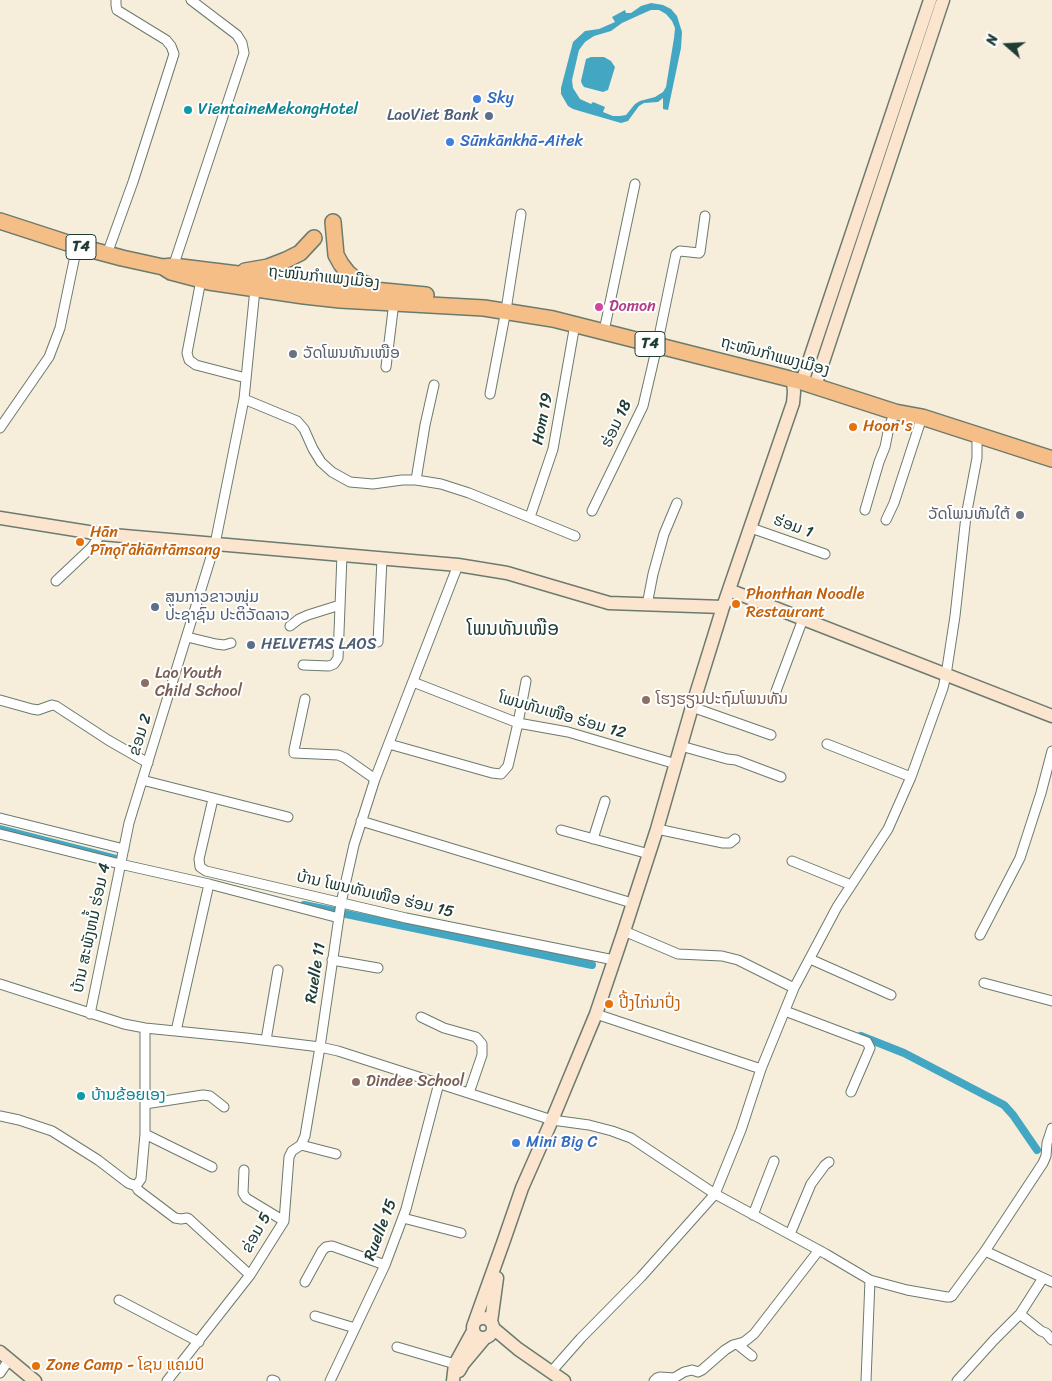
<!DOCTYPE html>
<meta charset="utf-8">
<style>
body{margin:0}
#map{position:relative;width:1052px;height:1381px;overflow:hidden;background:#f7eddb;font-family:Sriracha,sans-serif}
canvas{display:block}
.north{position:absolute;left:982px;top:20px;width:50px;height:50px;-webkit-text-stroke:4px #fff;paint-order:stroke;rotate:289deg;font-size:14px;font-weight:700;line-height:20px;text-align:center;color:#1f3d34}
.north::after{content:'';display:block;margin:auto;width:18px;height:22px;background:#1f3d34;clip-path:polygon(50% 0,100% 100%,50% 72%,0 100%)}
</style>
<div id="map">
<canvas width="1052" height="1381"></canvas>
<div class="north">N</div>
</div>
<script>
const ctx = document.querySelector('canvas').getContext('2d');
ctx.lineJoin = 'round';
function fillPath(path, color) { ctx.fillStyle = color; ctx.fill(path, 'evenodd'); }
const poly = rows => new Path2D(rows.map(r => 'M' + r).join(''));
function stroke(path, color, width, dash) { ctx.strokeStyle = color; ctx.lineWidth = width; ctx.lineCap = dash ? 'butt' : 'round'; ctx.setLineDash(dash || []); ctx.stroke(path); }
function write(font, color, halo, rows, align = 'center') {
  ctx.font = font + ' Sriracha,"Noto Sans Lao",sans-serif'; ctx.lineWidth = 4; ctx.setLineDash([]); ctx.textBaseline = 'middle'; ctx.strokeStyle = halo; ctx.fillStyle = color; for (const [text, x, y, turn = 0] of rows) {
    ctx.save(); ctx.translate(x, y); ctx.rotate((+turn || 0) * Math.PI / 180); ctx.textAlign = isNaN(turn) ? turn : align; if (halo) ctx.strokeText(text, 0, 0); ctx.fillText(text, 0, 0); ctx.restore();
  }
}
const water = poly([
 [651,3,663,5,671,9,677,16,682,32,681,48,668,110,663,109,663,98,658,102,644,103,639,106,628,121,621,123,583,112,573,109,568,106,561,94,561,88,573,42,585,31,599,29,615,22,612,17,625,10,626,13,631,13,641,6],
 [651,10,659,10,666,14,672,21,675,28,674,38,666,87,663,92,655,97,640,101,635,104,626,115,620,116,613,116,603,112,605,107,593,102,591,104,580,99,573,88,572,80,579,50,585,42,594,36,611,31,622,23,644,13],
 [591,57,604,57,611,61,615,67,608,90,603,92,584,87,582,84,581,81,586,59]
]);
const canal = poly([
 [0,829,117,859],
 [304,905,334,911],
 [346,914,592,965],
 [861,1036,904,1053,1004,1105,1013,1115,1037,1150]
]);
const street = poly([
 [107,254,133,182,174,54,171,46,166,40,117,10,116,5,116,0],
 [172,270,244,53,242,43,237,35,191,0],
 [201,280,187,353,189,360,196,365,246,378],
 [604,331,635,184],
 [386,367,394,302],
 [490,394,506,310,521,214],
 [244,399,297,421,304,429,313,449,321,462,332,472,350,482,373,484,402,480,416,480,441,484,469,493,575,536],
 [0,428,49,357,60,328,77,246],
 [416,480,425,425,434,385],
 [865,510,879,462,885,447,889,427,895,412],
 [592,511,643,406,657,346,676,254,680,251,699,253,700,252,705,216],
 [530,517,553,449,575,324],
 [886,520,894,503,922,417],
 [751,528,825,554],
 [56,581,91,548,101,534],
 [647,605,653,574,664,534,677,503],
 [290,626,299,619,308,615,340,605],
 [187,637,216,644,224,645,231,643],
 [378,642,382,559],
 [303,665,329,666,334,664,338,658,342,555],
 [413,682,518,723,568,732,676,764],
 [776,691,803,619],
 [305,699,294,750,294,753,338,755,345,758,375,779],
 [0,700,32,709,38,710,52,705,56,706,108,740,148,763],
 [692,707,771,735],
 [389,744,492,773,501,774,508,766,518,723,526,681],
 [827,744,911,777],
 [681,746,727,759,736,760,781,777],
 [142,780,288,817],
 [213,799,199,859,200,867,206,871,406,918,614,960],
 [0,818,124,849],
 [361,821,632,903],
 [657,829,723,843,730,843,735,839],
 [561,830,649,854],
 [0,834,120,864,209,884,339,918],
 [593,839,605,801],
 [792,861,851,885],
 [624,931,678,954,722,956,738,960,794,988],
 [980,935,1020,858,1041,793,1052,751],
 [810,959,891,995],
 [332,960,378,968],
 [984,983,1052,1001],
 [0,984,124,1024,145,1028,246,1038,320,1047,338,1051,552,1120,589,1125,612,1131,631,1138,715,1194,826,1254,870,1280,907,1290,947,1297,950,1297,952,1296,985,1251,1043,1163,1046,1156,1047,1143,1052,1128],
 [785,1011,867,1042,870,1048,851,1092],
 [90,1014,129,823,215,544,244,399,255,289],
 [596,1014,761,1069],
 [421,1017,444,1028,476,1037,482,1044,482,1055,469,1093],
 [176,1031,209,884],
 [266,1040,278,970],
 [145,1104,203,1095,210,1096,224,1107],
 [0,1116,19,1120,52,1131,98,1160,128,1183,136,1186,141,1179,145,1134,145,1028],
 [145,1134,212,1167],
 [301,1145,336,1154],
 [244,1170,243,1193,246,1198,284,1221],
 [136,1186,138,1190,175,1218,181,1219,187,1218,189,1219,250,1275],
 [753,1215,774,1161],
 [403,1218,461,1233],
 [790,1234,811,1184,825,1165,829,1162],
 [985,1251,1052,1282],
 [305,1282,322,1251,326,1247,332,1246,385,1265],
 [119,1300,199,1342],
 [1020,1314,1041,1331,1046,1333,1052,1340],
 [315,1316,355,1328],
 [737,1344,752,1356],
 [397,1347,455,1364],
 [551,1372,581,1338,641,1277,715,1194,741,1130,761,1069,794,988,837,907,888,829,911,777,943,688,946,675,955,616,966,516,977,458,977,434],
 [0,1373,9,1360],
 [272,1380,275,1381],
 [167,1381,250,1275,284,1221,289,1157,292,1151,301,1145,305,1136,320,1047,341,903,354,845,375,779,458,565],
 [330,1381,385,1265,406,1209,439,1083],
 [654,1381,657,1378,660,1377,674,1378,684,1372,692,1370,698,1372,702,1370,725,1350,733,1345,744,1342,754,1334,819,1250],
 [866,1381,870,1280],
 [957,1381,994,1340,1020,1314,1043,1278]
]);
const secondary = poly([
 [802,382,930,0],
 [815,386,943,0],
 [0,518,101,534,458,565,507,573,609,603,723,607],
 [729,590,1052,716],
 '473 1328a10 10 0 1 1 20 0a10 10 0 1 1-20 0Z',
 [475,1321,503,1243,522,1188,552,1120,596,1014,624,931,657,829,692,707,723,607,793,403,794,392,793,380],
 [491,1322,497,1278],
 [493,1328,518,1349,564,1381],
 [0,1352,35,1381],
 [459,1371,463,1364,484,1339],
 [453,1381,455,1364,473,1331]
]);
const primary = poly([
 [0,221,77,246,122,258,163,267,173,266,352,288,426,295],
 [333,222,336,255,341,264,348,273,356,280,371,286],
 [163,267,171,272,209,282,304,296,340,300,484,308,553,319,802,382,895,412,922,417,1052,459],
 [245,271,268,267,286,260,300,253,314,238]
]);
const markers = [
 [477,99,5,"#3f7fe0"],
 [188,110,5,"#0f9aa8"],
 [489,116,5,"#5c6f8a"],
 [450,142,5,"#3f7fe0"],
 [599,307,5,"#d1479c"],
 [293,354,5,"#6b7280"],
 [853,427,5,"#e8710a"],
 [1020,515,5,"#6b7280"],
 [80,542,5,"#e8710a"],
 [736,604,5,"#e8710a"],
 [155,607,5,"#5c6f8a"],
 [251,645,5,"#5c6f8a"],
 [145,683,5,"#8d6e63"],
 [646,700,5,"#8d6e63"],
 [609,1004,5,"#e8710a"],
 [356,1082,5,"#8d6e63"],
 [81,1096,5,"#0f9aa8"],
 [516,1143,5,"#3f7fe0"],
 [36,1366,5,"#e8710a"]
];
const shields = [
 [81,247,30],
 [650,344,30]
];
const shieldNames = [
 ["T4",81,247],
 ["T4",650,344]
];
const shopNames = [
 ["Sky",487,99],
 ["Sūnkānkhā-Aitek",460,142],
 ["Mini Big C",526,1143]
];
const cultureNames = [
 ["VientaineMekongHotel",198,110],
 ["ບ້ານຂ້ອຍເອງ",91,1096]
];
const serviceNames = [
 ["LaoViet Bank",479,116,"right"],
 ["ສູນກາວຂາວໜຸ່ມ",165,598],
 ["ປະຊາຊົນ ປະຕິວັດລາວ",165,616],
 ["HELVETAS LAOS",261,645]
];
const streetNames = [
 ["ຖະໜົນກຳແພງເມືອງ",324,278,6],
 ["ຖະໜົນກຳແພງເມືອງ",775,357,15],
 ["Hom 19",543,419,-79],
 ["ຮ່ອມ 18",617,424,-65],
 ["ຮ່ອມ 1",793,527,20],
 ["ໂພນທັນເໜືອ ຮ່ອມ 12",562,716,16],
 ["ຂ່ອມ 2",141,735,-73],
 ["ບ້ານ ໂພນທັນເໜືອ ຮ່ອມ 15",375,895,13],
 ["ບ້ານ ສະພັງຫມໍ້ ຮ່ອມ 4",92,928,-78],
 ["Ruelle 11",316,973,-81],
 ["Ruelle 15",381,1230,-69],
 ["ຂ່ອມ 5",257,1233,-61]
];
const hotelNames = [
 ["Domon",609,307]
];
const worshipNames = [
 ["ວັດໂພນທັນເໜືອ",303,354],
 ["ວັດໂພນທັນໃຕ້",1010,515,"right"]
];
const foodNames = [
 ["Hoon's",863,427],
 ["Hān",90,533],
 ["Pīnǭi’āhāntāmsang",90,551],
 ["Phonthan Noodle",746,595],
 ["Restaurant",746,613],
 ["ປີ້ງໄກ່ນາປົ່ງ",619,1004],
 ["Zone Camp - ໂຊນ ແຄມປ໌",46,1366]
];
const educationNames = [
 ["Lao Youth",155,674],
 ["Child School",155,692],
 ["ໂຮງຮຽນປະຖົມໂພນທັນ",656,700],
 ["Dindee School",366,1082]
];
const quarterNames = [
 ["ໂພນທັນເໜືອ",513,630]
];
fillPath(water, '#43a7c3');
stroke(canal, '#43a7c3', 8);
stroke(street, '#6b7b6e', 11);
stroke(secondary, '#6b7b6e', 15);
stroke(primary, '#6b7b6e', 18);
stroke(street, '#fff', 9);
stroke(secondary, '#fbe5cf', 12);
stroke(primary, '#f5be86', 15);
for (const [x, y, r, color] of markers) { const dot = new Path2D(); dot.arc(x, y, r, 0, 2 * Math.PI); ctx.fillStyle = color; ctx.fill(dot); stroke(dot, '#fff', 2); }
for (const [x, y, w] of shields) { const box = new Path2D(); box.roundRect(x - w / 2, y - 12.5, w, 25, 4); ctx.fillStyle = '#fff'; ctx.fill(box); stroke(box, '#1f3d34', 1); }
write('bold 15px', '#1f3d34', null, shieldNames);
write('16px', '#366cbe', '#fff', shopNames, 'left');
write('16px', '#0d838f', '#fff', cultureNames, 'left');
write('16px', '#4e5e75', '#fff', serviceNames, 'left');
write('16px', '#1f3d34', '#fff', streetNames);
write('16px', '#b23c85', '#fff', hotelNames, 'left');
write('16px', '#5b616d', '#fff', worshipNames, 'left');
write('16px', '#c56008', '#fff', foodNames, 'left');
write('16px', '#785e54', '#fff', educationNames, 'left');
write('19px', '#1f3d34', '#fff', quarterNames);
</script>
